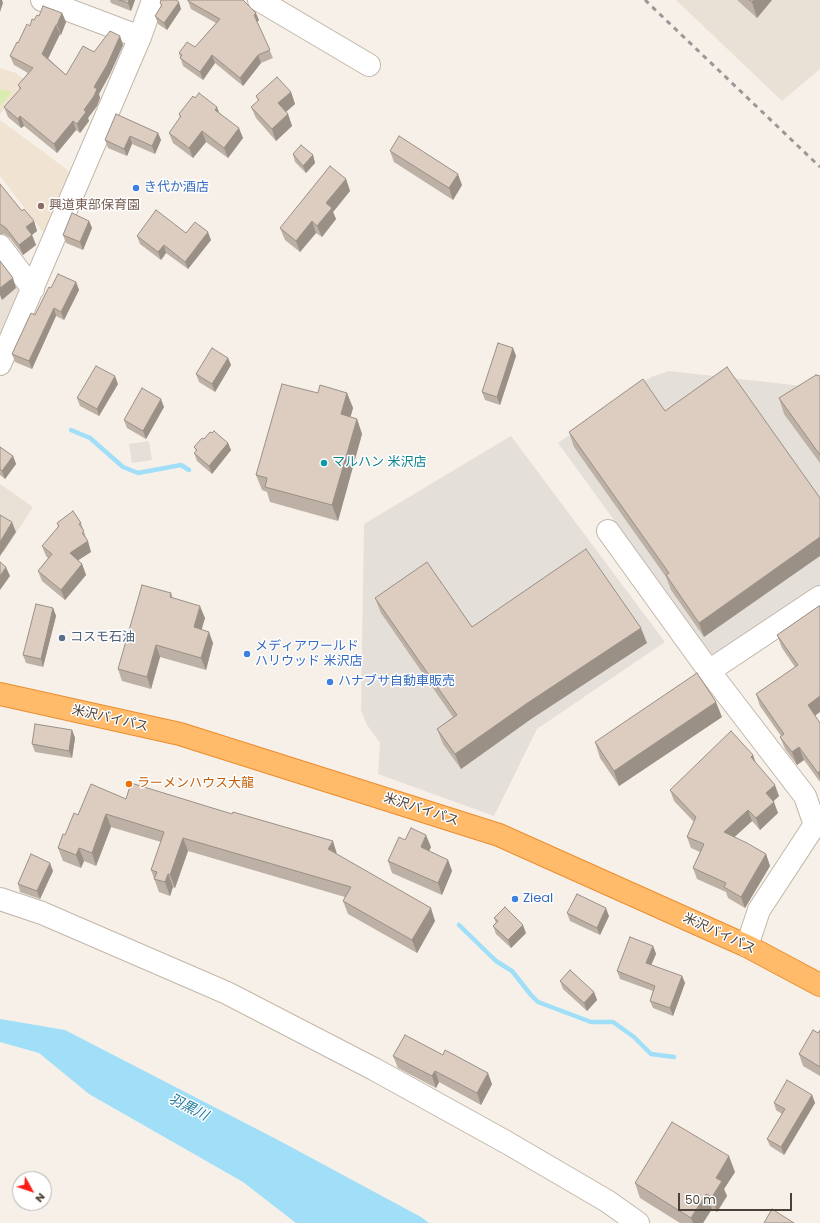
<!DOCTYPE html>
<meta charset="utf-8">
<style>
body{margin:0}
#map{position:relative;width:820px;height:1223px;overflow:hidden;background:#f6f0e9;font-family:Poppins,sans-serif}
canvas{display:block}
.north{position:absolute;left:12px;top:1171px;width:40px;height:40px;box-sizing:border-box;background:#fff;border:1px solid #b7b3af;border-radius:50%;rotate:130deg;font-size:11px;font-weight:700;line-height:16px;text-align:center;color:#4a4036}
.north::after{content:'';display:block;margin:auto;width:14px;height:18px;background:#ff1c16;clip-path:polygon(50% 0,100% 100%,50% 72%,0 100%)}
.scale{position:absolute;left:678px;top:1193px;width:114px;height:18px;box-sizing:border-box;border:2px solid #4a4036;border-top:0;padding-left:5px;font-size:12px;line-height:14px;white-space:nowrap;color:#4a4036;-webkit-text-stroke:3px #fff;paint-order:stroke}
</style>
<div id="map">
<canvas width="820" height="1223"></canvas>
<div class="north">N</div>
<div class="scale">50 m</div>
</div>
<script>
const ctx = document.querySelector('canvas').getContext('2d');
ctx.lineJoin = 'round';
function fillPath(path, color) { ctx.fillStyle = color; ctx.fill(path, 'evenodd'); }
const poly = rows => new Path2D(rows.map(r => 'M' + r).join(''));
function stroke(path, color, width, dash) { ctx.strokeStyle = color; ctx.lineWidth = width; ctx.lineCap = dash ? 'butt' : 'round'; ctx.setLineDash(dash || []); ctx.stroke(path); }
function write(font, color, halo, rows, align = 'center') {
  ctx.font = font + ' Poppins,"Noto Sans JP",sans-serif'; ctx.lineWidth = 3; ctx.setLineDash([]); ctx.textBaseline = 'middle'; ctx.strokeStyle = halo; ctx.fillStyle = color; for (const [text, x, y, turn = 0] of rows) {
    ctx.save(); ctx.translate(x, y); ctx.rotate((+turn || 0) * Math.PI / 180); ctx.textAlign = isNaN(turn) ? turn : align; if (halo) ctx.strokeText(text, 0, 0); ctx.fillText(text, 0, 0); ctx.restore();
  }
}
const residential = poly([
 [676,0,820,0,820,69,782,101],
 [0,254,24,285,0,336],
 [0,484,33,507,4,552,0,550]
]);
const industrial = poly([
 [669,371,820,388,820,587,715,659,558,443,651,377],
 [511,436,665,642,537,729,494,816,378,774,380,743,367,725,361,710,364,524],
 [149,441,152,460,132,463,129,444]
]);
const education = poly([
 [0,68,16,73,28,82,0,114],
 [0,120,73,174,46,236,0,176]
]);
const green = poly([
 [0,89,12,92,0,106]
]);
const water = poly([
 [0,1019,65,1030,278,1140,421,1217,429,1223,296,1223,243,1182,89,1094,39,1053,0,1042]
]);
const stream = poly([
 [71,430,90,438,123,467,138,473,181,465,189,470],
 [459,925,496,961,512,971,531,995,538,1002,591,1022,613,1022,634,1037,651,1054,674,1057]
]);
const minor = poly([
 [42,0,140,37],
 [259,0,369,65],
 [0,246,33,289],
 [0,364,140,37,153,0],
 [608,531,709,671,805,796,815,825],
 [709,671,820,597],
 [0,899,42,913,227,993,374,1069,506,1142,607,1201,638,1223],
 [747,946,759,910,812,829,820,820]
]);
const highway = poly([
 [0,694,180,734,499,835,747,946,820,985]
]);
const rail = poly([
 [645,0,820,167]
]);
const wall = poly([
 [110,0,135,0,131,11,111,3],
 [737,0,772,0,757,18],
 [188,1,259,20,257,22,273,58,261,63,243,86,215,63,203,80,183,66,179,53,195,47,216,23,191,9],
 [160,3,181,9,167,30,158,24,155,16,161,6],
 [62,13,66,22,61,35,60,34,48,58,66,75,94,52,120,36,123,45,110,74,99,94,100,98,97,106,88,118,89,121,80,133,76,130,57,153,24,126,21,128,8,117,4,107,20,90,18,85,28,73,14,65,10,56,18,43,30,26,34,20,39,16],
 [291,92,295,104,286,112,288,114,292,126,276,141,256,118,251,107,258,101,256,96],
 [220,113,243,138,228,158,206,142,193,158,173,143,169,133,180,118,179,114],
 [116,114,158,133,161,140,155,154,132,144,127,156,108,148,105,140],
 [390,151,462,185,453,200,394,162],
 [293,154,313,155,315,163,306,173,295,162],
 [346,179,350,191,333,212,336,219,322,237,316,233,300,252,285,240,280,228],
 [0,184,22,211,34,221,37,231,32,235,36,245,23,255,10,238,4,234,0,234],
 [89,221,92,228,83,250,66,243,63,235],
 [186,233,211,240,188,269,166,253,161,260,140,244,137,236],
 [76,282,79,290,64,320,56,316,32,369,15,362,12,354,51,288],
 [513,348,516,356,500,405,485,400,482,392],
 [228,358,231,365,215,392,199,382,196,374],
 [820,376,820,463,784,414,779,398],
 [118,384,99,416,80,406,77,398],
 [318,393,347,393,353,408,350,417,357,419,362,434,338,521,270,502,267,492,262,490,256,475],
 [164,407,146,439,127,428,124,420],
 [665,411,704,637,671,590,666,577,574,447,569,432],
 [212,433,228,443,231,450,212,474,197,461,194,453,196,451,194,447],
 [0,447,13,456,16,464,5,479,0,475],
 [57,523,81,523,91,552,78,560,82,564,86,575,65,600,42,581,38,571,48,558,46,556,42,546,58,527],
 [171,593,173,598,205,618,201,629,213,643,206,670,160,657,151,689,122,681,118,669],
 [375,598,472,627,647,643,531,719,461,769,443,744,437,729,453,717,381,613],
 [819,606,815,716,820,723,820,782,804,760,797,765,785,749,780,737,781,736,760,706,756,694,795,667,782,648,777,635],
 [53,608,56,616,43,667,26,663,23,655],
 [722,717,619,786,600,758,595,742],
 [72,730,75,738,72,758,35,752,32,744],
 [757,764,779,796,773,802,778,813,760,830,752,821,734,837,766,854,770,866,745,908,728,898,726,892,697,879,693,868,700,852,691,848,687,837,694,822,674,801,670,790],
 [126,799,337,854,435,921,417,953,348,914,343,901,345,897,188,851,175,888,173,887,170,896,159,892,151,870,161,842,111,827,96,866,84,861,81,868,63,861,58,848,65,835,78,815],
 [405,840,431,847,429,851,448,860,452,871,442,895,392,873,388,861],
 [53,871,40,899,20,892,18,884],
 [567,913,609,916,600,935,570,921],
 [494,918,526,933,511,948,496,934,493,926,496,923],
 [653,946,656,954,651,965,682,976,685,983,673,1016,653,1008,650,1001,653,991,620,979,617,971],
 [560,981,594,992,597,1000,587,1011,563,989],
 [820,1030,820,1076,803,1066,799,1054,818,1033],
 [393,1056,492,1084,481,1105,439,1082,436,1088,398,1068],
 [812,1095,815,1103,784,1155,770,1146,767,1139,782,1114,776,1110,774,1103],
 [735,1172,724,1189,727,1196,717,1212,712,1209,703,1223,680,1223,640,1198,635,1183]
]);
const shadedWall = poly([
 [0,0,2,0,3,3,0,12],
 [129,0,135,0,131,11,128,3],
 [754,0,772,0,757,18,752,2],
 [179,2,181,9,167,30,164,23],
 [62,13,66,22,61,35,57,25],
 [256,13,259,20,257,22,254,15],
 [56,25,60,34,46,63,42,54],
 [120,36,123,45,110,74,99,94,100,98,97,106,88,118,89,121,80,133,77,124,94,87],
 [212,55,215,63,203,80,200,72],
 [258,55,261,63,243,86,240,78],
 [291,92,295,104,282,115,278,103],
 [217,107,221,117,215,110],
 [288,114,292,126,276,141,272,129],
 [20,116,24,126,21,128,18,119],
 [73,121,76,130,57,153,54,144],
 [239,128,243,138,228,158,224,148],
 [202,131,206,142,193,158,189,148],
 [158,133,161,140,155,154,152,146],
 [130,136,132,144,127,156,124,149],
 [313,155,315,163,306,173,303,166],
 [458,174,462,185,453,200,449,188],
 [346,179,350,191,333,212,336,219,322,237,317,226,326,203],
 [34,221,37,231,29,237,26,227],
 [89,221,92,228,83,250,80,242],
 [312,221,316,233,300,252,296,241],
 [208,232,211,240,188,269,185,262],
 [32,235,36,245,23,255,19,245],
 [164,245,166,253,161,260,158,252],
 [13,278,16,288,2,300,0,295,0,288],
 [76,282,79,290,64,320,61,312],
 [54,308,56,316,32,369,29,361],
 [513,348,516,356,500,405,497,397],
 [228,358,231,365,215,392,212,384],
 [115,376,118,384,99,416,97,409],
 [347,393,353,408,347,430,341,414],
 [161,399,164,407,146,439,143,431],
 [357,419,362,434,338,521,332,505],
 [228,443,231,450,212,474,209,466],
 [13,456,16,464,5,479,2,471],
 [12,522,16,532,0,556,0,542],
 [820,537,820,556,704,637,699,623],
 [88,541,91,552,74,563,70,553],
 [82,564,86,575,65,600,61,590],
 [6,567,10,576,0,590,0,576],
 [200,606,205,618,199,639,194,627],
 [53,608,56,616,43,667,41,659],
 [641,628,647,643,531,719,461,769,455,754,526,704],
 [209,632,213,643,206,670,201,658],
 [156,645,160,657,151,689,147,677],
 [820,696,820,712,812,718,808,705],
 [716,702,722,717,619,786,614,771],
 [72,730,75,738,72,758,69,751],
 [799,747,804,760,797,765,792,752],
 [753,755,757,766,751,757],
 [820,771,820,779,818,773],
 [775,785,779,796,770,804,766,793],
 [774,802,778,813,760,830,756,818],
 [748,810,752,821,728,843,724,832],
 [106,814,111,827,96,866,92,853],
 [426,835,431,847,425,859,421,847],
 [183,838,188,851,175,888,170,875],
 [333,841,337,854,328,849],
 [79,848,84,861,81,868,76,855],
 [766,854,770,866,745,908,741,897],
 [448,860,452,871,442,895,438,883],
 [50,863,53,871,40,899,37,891],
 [168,874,173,887,170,896,165,882],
 [431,908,435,921,417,953,412,940],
 [606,908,609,916,600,935,597,928],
 [523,925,526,933,511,948,508,940],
 [653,946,656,954,649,970,646,963],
 [682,976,685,983,673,1016,670,1008],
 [594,992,597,1000,587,1011,584,1003],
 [435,1071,439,1082,436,1088,432,1076],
 [488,1073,492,1084,481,1105,477,1093],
 [812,1095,815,1103,784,1155,781,1147],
 [729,1156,735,1172,724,1189,727,1196,717,1212,712,1197,716,1178],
 [706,1194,712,1209,703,1223,693,1223,691,1218]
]);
const building = poly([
 [119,0,129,0,128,3,119,0],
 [161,0,176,0,179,2,164,23,155,16,162,5,160,3,161,0],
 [188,0,243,0,256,13,254,15,270,50,258,55,240,78,212,55,200,72,180,58,182,55,179,53,187,42,195,47,220,19,188,1,188,0],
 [749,0,754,0,752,2,749,0],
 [43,6,62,13,57,25,56,25,42,54,66,75,83,46,94,52,110,31,120,36,107,65,94,87,97,89,94,96,84,110,86,112,77,124,73,121,54,144,20,116,18,119,4,107,21,88,18,85,33,68,10,56,17,42,18,43,27,24,30,26,32,19,34,20,37,15,39,16,43,6],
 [277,77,291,92,278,103,288,114,272,129,251,107,259,100,256,96,277,77],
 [199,93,217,107,215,110,239,128,224,148,202,131,189,148,169,133,181,116,179,114,193,96,195,98,199,93],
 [116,114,158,133,152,146,130,136,124,149,105,140,116,114],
 [399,136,458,174,449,188,390,151,399,136],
 [301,145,313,155,303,166,293,154,301,145],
 [330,166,346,179,326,203,332,208,317,226,312,221,296,241,280,228,330,166],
 [0,184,22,211,24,209,34,221,26,227,32,235,19,245,6,228,0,224,0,184],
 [156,210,186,233,195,222,208,232,185,262,164,245,158,252,137,236,156,210],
 [72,213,89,221,80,242,63,235,72,213],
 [0,261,13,278,0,288,0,261],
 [58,274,76,282,61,312,54,308,29,361,12,354,31,313,35,315,49,287,51,288,58,274],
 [498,343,513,348,497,397,482,392,498,343],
 [212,348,228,358,212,384,196,374,212,348],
 [96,366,115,376,97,409,77,398,96,366],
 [727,367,820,498,820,537,699,623,666,575,669,573,569,432,643,379,665,411,727,367],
 [816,375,820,376,820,455,779,398,816,375],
 [282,384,318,393,320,385,347,393,341,414,357,419,332,505,265,487,267,478,256,475,282,384],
 [142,388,161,399,143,431,124,420,142,388],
 [214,431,228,443,209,466,194,453,197,450,194,447,202,438,204,439,210,432,212,433,214,431],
 [0,447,13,456,2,471,0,469,0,447],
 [73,511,81,523,79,524,84,531,82,533,88,541,70,553,82,564,61,590,38,571,52,554,42,546,59,526,57,523,73,511],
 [0,515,12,522,0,542,0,515],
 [586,549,641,628,526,704,455,754,437,729,457,715,375,598,427,562,472,627,586,549],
 [0,562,6,567,0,576,0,562],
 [142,585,171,593,170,597,200,606,194,627,209,632,201,658,156,645,147,677,118,669,142,585],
 [36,604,53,608,41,659,23,655,36,604],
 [819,606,820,607,820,696,808,705,820,723,820,771,818,773,799,747,792,752,780,737,784,734,756,694,798,665,777,635,819,606],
 [697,673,716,702,614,771,595,742,697,673],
 [35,724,72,730,69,751,32,744,35,724],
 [731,731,753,755,751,757,775,785,766,793,774,802,756,818,748,810,724,832,747,843,766,854,741,897,724,887,726,883,693,868,704,844,687,837,696,817,670,790,731,731],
 [131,783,232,814,233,812,333,841,328,849,431,908,412,940,343,901,351,887,183,838,170,875,168,874,165,882,154,879,157,872,151,870,164,832,106,814,92,853,79,848,76,855,58,848,63,834,65,835,74,813,78,815,91,784,126,799,131,783],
 [411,828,426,835,421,847,448,860,438,883,388,861,399,837,405,840,411,828],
 [31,854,50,863,37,891,18,884,31,854],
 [577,894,606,908,597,928,567,913,577,894],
 [505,907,523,925,508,940,493,926,498,921,494,918,505,907],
 [630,937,653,946,646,963,682,976,670,1008,650,1001,655,986,617,971,630,937],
 [570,970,594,992,584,1003,560,981,570,970],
 [813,1030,818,1033,820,1030,820,1067,799,1054,813,1030],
 [405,1035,443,1055,445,1050,488,1073,477,1093,435,1071,432,1076,393,1056,405,1035],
 [787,1080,812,1095,781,1147,767,1139,785,1109,774,1103,787,1080],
 [672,1122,729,1156,716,1178,722,1181,712,1197,706,1194,691,1218,635,1183,672,1122],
 [772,1209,794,1223,764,1223,772,1209]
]);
const markers = [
 [136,188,4,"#3f7fe0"],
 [41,206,4,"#8d6e63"],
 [324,463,4,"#0f9aa8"],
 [62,638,4,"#5c6f8a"],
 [247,654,4,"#3f7fe0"],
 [330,682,4,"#3f7fe0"],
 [129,784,4,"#e8710a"],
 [515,899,4,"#3f7fe0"]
];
const shopNames = [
 ["き代か酒店",144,188],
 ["メディアワールド",255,647],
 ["ハリウッド 米沢店",255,662],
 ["ハナブサ自動車販売",338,682],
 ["Zieal",523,899]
];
const educationNames = [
 ["興道東部保育園",49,206]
];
const cultureNames = [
 ["マルハン 米沢店",332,463]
];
const serviceNames = [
 ["コスモ石油",70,638]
];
const streetNames = [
 ["米沢バイパス",110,719,13],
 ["米沢バイパス",421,810,18],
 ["米沢バイパス",719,934,25]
];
const foodNames = [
 ["ラーメンハウス大龍",137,784]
];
const waterNames = [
 ["羽黒川",188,1108,27]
];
fillPath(residential, '#eae1d6');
fillPath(industrial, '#e5dfda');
fillPath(education, '#f0e3d1');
fillPath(green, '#d9edae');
fillPath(water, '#a0dff7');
stroke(stream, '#a0dff7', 4.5);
stroke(minor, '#c2b7aa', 24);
stroke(highway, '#ec8d2c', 24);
stroke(minor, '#fff', 22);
stroke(highway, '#ffba6a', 22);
stroke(rail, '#989898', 3, [5, 5]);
fillPath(wall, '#bdb0a5');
fillPath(shadedWall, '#9a9086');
fillPath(building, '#dccdc0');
stroke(building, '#9a9086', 1);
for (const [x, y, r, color] of markers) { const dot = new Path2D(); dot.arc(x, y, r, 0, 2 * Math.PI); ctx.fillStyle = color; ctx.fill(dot); stroke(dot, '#fff', 1.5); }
write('13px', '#366cbe', '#fff', shopNames, 'left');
write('13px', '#785e54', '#fff', educationNames, 'left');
write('13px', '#0d838f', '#fff', cultureNames, 'left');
write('13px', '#4e5e75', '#fff', serviceNames, 'left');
write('13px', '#4a4036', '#fff', streetNames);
write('13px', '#c56008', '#fff', foodNames, 'left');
write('italic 14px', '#20799f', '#fff', waterNames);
</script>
